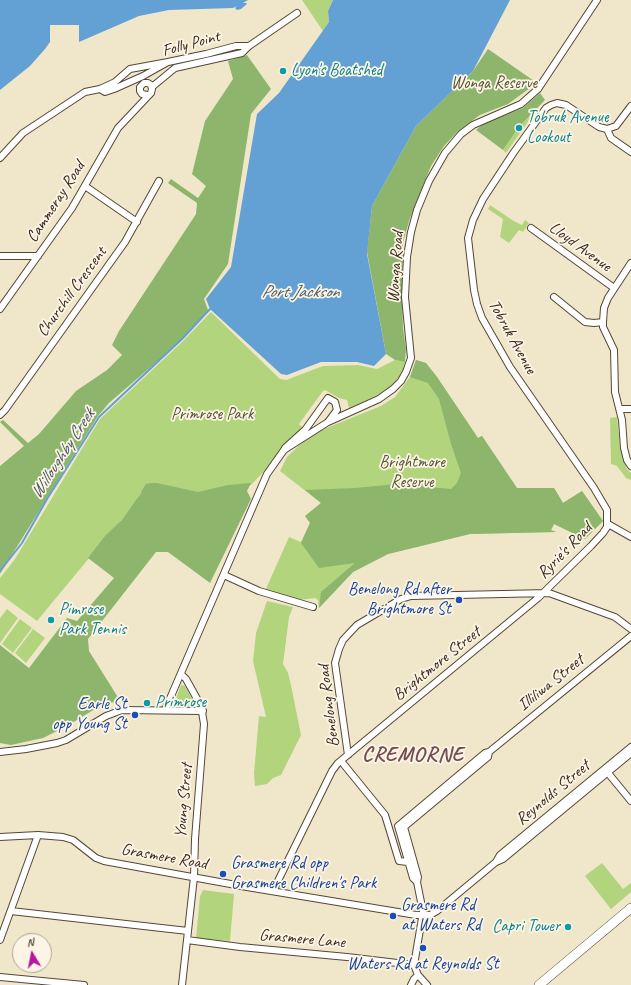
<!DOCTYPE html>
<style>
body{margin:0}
#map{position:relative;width:631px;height:985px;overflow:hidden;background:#f0e7cb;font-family:Caveat,sans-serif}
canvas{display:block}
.north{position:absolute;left:12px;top:933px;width:40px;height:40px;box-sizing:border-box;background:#fcf5e5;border:1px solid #afa495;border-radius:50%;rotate:350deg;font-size:11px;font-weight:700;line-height:16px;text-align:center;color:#3b2a1e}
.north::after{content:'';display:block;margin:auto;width:14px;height:18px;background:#b5179e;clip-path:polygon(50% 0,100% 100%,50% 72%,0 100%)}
</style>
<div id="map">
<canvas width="631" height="985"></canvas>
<div class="north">N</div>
</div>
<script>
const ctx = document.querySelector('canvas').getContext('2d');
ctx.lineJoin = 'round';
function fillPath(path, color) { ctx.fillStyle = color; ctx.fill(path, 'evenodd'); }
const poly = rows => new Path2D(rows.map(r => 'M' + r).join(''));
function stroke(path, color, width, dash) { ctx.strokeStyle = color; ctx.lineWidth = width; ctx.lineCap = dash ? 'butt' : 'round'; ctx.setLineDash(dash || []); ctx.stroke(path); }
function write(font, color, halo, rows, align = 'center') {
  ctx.font = font + ' Caveat,sans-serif'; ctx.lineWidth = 3.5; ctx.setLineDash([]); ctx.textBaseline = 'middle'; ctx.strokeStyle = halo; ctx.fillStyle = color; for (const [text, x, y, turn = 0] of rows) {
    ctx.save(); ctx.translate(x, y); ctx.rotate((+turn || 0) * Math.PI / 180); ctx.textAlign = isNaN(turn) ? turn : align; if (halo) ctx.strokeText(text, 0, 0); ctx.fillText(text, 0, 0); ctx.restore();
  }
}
const green = poly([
 [302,0,333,0,328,11,329,22,323,31],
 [537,109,506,153,503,150,519,127],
 [490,205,512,220,522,225,525,220,529,223,523,232,519,230,509,243,500,237,503,219,488,209],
 [211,312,280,379,286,380,323,366,358,365,377,369,395,360,405,362,403,369,399,377,386,391,349,408,347,400,339,398,325,390,323,391,299,424,304,429,251,485,228,487,199,494,141,496,136,509,90,557,37,621,0,594,0,578,15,559,100,419,182,342],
 [416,360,426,363,437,377,478,438,482,436,517,488,554,488,563,503,582,491,603,521,585,539,554,524,551,530,556,532,470,534,388,554,353,572,319,608,318,600,315,598,299,600,265,591,289,537,301,542,310,523,305,516,321,503,280,471,287,457,305,440,324,429,381,406,395,397,410,377],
 [617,417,620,446,627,469,631,473,631,480,626,478,617,466,611,464,610,418],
 [267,601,293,607,289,617,283,664,288,673,291,685,301,735,281,775,273,778,267,784,255,786,254,773,259,716,266,717,253,661,256,633],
 [7,609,18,618,0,643,0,618],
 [20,619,32,628,13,653,2,644],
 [33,629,45,638,26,663,15,653],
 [181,685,185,686,194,703,193,706,176,705,174,704],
 [602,863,623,889,631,883,631,892,611,909,585,876],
 [203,890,234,894,230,941,196,938,200,896]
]);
const forest = poly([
 [488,49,537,83,508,104,480,115,458,131,444,146,431,166,410,218,403,242,402,296,403,328,406,349,405,362,395,360,386,354,367,252,372,206,416,126,473,71],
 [247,55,271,89,251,114,228,264,204,299,208,310,182,340,109,403,98,416,0,574,0,466,24,446,0,422,3,420,28,443,39,434,76,391,107,370,122,355,112,345,119,331,196,214,197,203,168,183,171,179,198,198,206,186,192,174,205,121,233,79,228,61],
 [540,93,545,100,519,127,503,150,476,130,483,124,523,108],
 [416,360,426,363,437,377,478,438,482,436,517,488,554,488,563,503,582,491,603,521,585,539,554,524,551,530,556,532,470,534,388,554,353,572,319,608,321,592,355,563,319,568,301,543,310,523,305,516,321,503,305,490,355,488,397,484,451,489,457,483,461,473,451,444,439,399,428,383,410,377],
 [151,483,157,483,198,492,228,485,251,483,247,491,251,499,210,583,168,552,156,552,88,639,89,651,119,699,108,705,95,709,67,726,43,738,11,745,0,743,0,645,29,668,67,618,77,621,114,578,88,558,105,536,122,520,136,500,141,494,142,490,146,484]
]);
const water = poly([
 [0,0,248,0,243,3,246,3,247,4,241,9,237,10,235,8,237,6,233,8,169,10,139,16,79,42,79,25,50,25,50,42,45,49,30,66,0,90],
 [333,0,510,0,473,71,416,126,372,206,367,254,386,354,374,366,357,362,321,362,287,375,281,374,210,309,206,299,231,267,257,114,279,93,329,22,328,11]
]);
const stream = poly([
 [0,571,22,543,47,499,99,417,183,338,210,309]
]);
const minor = poly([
 [152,87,175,68,242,53,249,46,297,13],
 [100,89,105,92,114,89,143,76,168,62,206,54,236,46,249,46],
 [607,129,611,138,631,152],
 [0,158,23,133,85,92,100,89,115,82,130,69,168,62],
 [85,186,137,222],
 [531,228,614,288],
 [0,256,38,256],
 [631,263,608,298,604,308,603,322,603,327,614,350,615,392,622,420,624,448,627,460,631,466],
 [554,297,585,322,594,323,603,322],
 [0,309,72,208,118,128,151,93,152,89,151,85,148,83,144,83,140,87,140,91,142,94,147,95],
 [620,409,631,409],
 [0,415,5,410,125,242,159,181],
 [328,422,379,399,393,389,401,381,406,372,411,358,405,297,407,257,411,232,417,210,429,181,445,153,461,134,473,125,521,104,538,89,597,0],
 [608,524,631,537],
 [224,575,259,591,313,607],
 [181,674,186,679,201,706,204,724,195,839,194,877,182,985],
 [165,710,267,474,284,450,285,448,305,430,328,398,335,402,337,410,328,422,284,450],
 [0,752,26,749,57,743,66,740,106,716,122,710,203,711],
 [348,755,335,663,339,649,343,640,357,625,401,599,411,596,549,593,615,617,631,629],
 [341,761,385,815,399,861,408,862],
 [608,773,631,801],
 [0,837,38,835,63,837,73,840,96,858,104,861,247,887,416,915,430,915,437,911,496,862,503,859,631,753],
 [496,862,500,855,631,747],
 [417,882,413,878,398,826,485,753,489,752,631,636],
 [273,891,332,771,338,763,538,598,591,546,603,533,607,527,607,510,594,488,510,367,482,318,477,304,474,290,468,238,473,220,483,199,514,152,546,108,551,105,557,103,566,105,599,127,607,129,616,126,631,106],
 [11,911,188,931],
 [0,940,38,835],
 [187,940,240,947,347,957,414,965],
 [0,977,84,985],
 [411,985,414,979,418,975],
 [427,985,418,975,414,965,423,912,417,882,418,877,404,827,488,757,489,752]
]);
const secondary = poly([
 [539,985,631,908]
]);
const markers = [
 [283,71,4,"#0f9aa8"],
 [519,128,4,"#0f9aa8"],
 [459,600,4,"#1a4fb4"],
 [51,620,4,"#0f9aa8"],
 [147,703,4,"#0f9aa8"],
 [135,715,4,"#1a4fb4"],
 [223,874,4,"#1a4fb4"],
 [393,916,4,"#1a4fb4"],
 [568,927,4,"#0f9aa8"],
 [423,948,4,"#1a4fb4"]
];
const streetNames = [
 ["Folly Point",191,44,-15],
 ["Cammeray Road",56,202,-57],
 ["Lloyd Avenue",580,247,36],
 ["Wonga Road",396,267,-86],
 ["Churchill Crescent",72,292,-54],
 ["Tobruk Avenue",512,337,61],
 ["Ryrie's Road",565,551,-46],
 ["Brightmore Street",437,664,-39],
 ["Illiliwa Street",551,683,-39],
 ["Benelong Road",329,706,-97],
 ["Reynolds Street",553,793,-40],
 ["Young Street",184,801,-85],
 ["Grasmere Road",164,857,10],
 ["Grasmere Lane",302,939,5]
];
const cultureNames = [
 ["Lyon's Boatshed",291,71],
 ["Tobruk Avenue",527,118],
 ["Lookout",527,138],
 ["Pimrose",59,610],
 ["Park Tennis",59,630],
 ["Primrose",155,703],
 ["Capri Tower",560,927,"right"]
];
const parkNames = [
 ["Wonga Reserve",494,84],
 ["Primrose Park",212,415],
 ["Brightmore",412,463],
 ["Reserve",412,483]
];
const transitNames = [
 ["Benelong Rd after",451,590],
 ["Brightmore St",451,610],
 ["Earle St",127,705],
 ["opp Young St",127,725],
 ["Grasmere Rd opp",231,864,"left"],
 ["Grasmere Children's Park",231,884,"left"],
 ["Grasmere Rd",401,906,"left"],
 ["at Waters Rd",401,926,"left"],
 ["Waters Rd at Reynolds St",423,965,"center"]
];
const waterNames = [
 ["Port Jackson",300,292],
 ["Willoughby Creek",63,454,-57]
];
const districtNames = [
 ["CREMORNE",413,755]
];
fillPath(green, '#b2d47d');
fillPath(forest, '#8db66c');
fillPath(water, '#63a0d4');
stroke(stream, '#63a0d4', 2);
stroke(minor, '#564638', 8);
stroke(secondary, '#564638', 10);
stroke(minor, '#fff', 6);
stroke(secondary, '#fff', 9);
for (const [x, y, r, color] of markers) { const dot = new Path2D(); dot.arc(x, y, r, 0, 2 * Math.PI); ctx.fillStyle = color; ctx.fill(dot); stroke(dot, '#fcf5e5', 1.5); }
write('17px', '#3b2a1e', '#fcf5e5', streetNames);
write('17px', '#0d838f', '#fcf5e5', cultureNames, 'left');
write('17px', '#595436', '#fcf5e5', parkNames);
write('17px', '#164399', '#fcf5e5', transitNames, 'right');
write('italic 18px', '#4b5967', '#fcf5e5', waterNames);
ctx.letterSpacing = '1px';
write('bold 21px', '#734d56', '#fcf5e5', districtNames);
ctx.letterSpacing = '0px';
</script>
